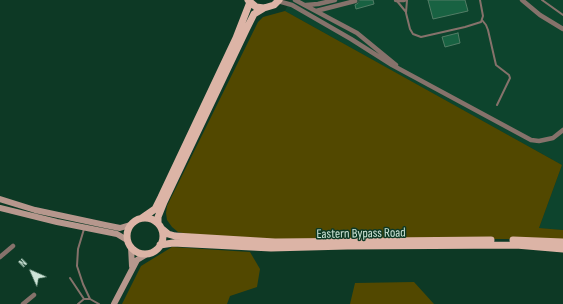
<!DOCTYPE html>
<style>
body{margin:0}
#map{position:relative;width:563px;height:304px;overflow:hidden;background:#0d3925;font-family:"Sofia Sans Condensed",sans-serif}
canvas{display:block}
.north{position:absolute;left:12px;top:252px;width:40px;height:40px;-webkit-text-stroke:3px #0d3925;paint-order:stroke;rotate:315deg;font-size:11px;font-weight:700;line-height:16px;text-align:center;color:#cee5d8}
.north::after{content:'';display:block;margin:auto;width:14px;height:18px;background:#cee5d8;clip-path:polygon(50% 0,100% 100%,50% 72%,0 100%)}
</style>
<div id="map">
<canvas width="563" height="304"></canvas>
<div class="north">N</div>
</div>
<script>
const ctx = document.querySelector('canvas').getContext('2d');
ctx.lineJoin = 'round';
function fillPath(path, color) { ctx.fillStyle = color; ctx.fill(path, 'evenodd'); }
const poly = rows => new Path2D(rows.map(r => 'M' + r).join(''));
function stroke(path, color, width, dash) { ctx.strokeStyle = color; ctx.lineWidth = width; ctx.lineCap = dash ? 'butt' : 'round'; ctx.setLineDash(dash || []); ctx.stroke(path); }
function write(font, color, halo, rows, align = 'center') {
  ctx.font = font + ' "Sofia Sans Condensed",sans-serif'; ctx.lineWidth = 3; ctx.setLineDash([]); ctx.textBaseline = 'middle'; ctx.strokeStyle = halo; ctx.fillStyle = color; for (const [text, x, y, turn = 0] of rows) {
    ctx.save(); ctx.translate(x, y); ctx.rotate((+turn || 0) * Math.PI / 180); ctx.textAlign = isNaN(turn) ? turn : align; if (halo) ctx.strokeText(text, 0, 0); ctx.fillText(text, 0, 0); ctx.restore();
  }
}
const built = poly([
 [290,0,563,0,563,230,539,228,562,165,285,11]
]);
const green = poly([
 [285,11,562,165,539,228,563,230,563,239,398,239,304,242,197,236,178,232,172,227,167,220,166,213,167,206,258,22,263,17],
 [172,247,250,252,260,269,257,287,230,296,227,304,122,304,141,266],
 [414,282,434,304,350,304,355,283]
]);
const building = poly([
 [359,0,373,0,374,4,356,9,355,5,358,3,359,0],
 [428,0,465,0,468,11,433,19,428,0],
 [458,33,460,43,445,47,442,37,458,33]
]);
const streetTunnel = poly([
 [355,1,360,0]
]);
const lane = poly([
 [407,0,406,13,410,29,413,34,421,37,465,27,481,22,483,16,480,0],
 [542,0,563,15],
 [397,1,406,12],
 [482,20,486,25,488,30,496,65,509,75,510,78,497,105],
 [84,229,78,249,77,266,83,284,90,299,99,304],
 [70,278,84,299],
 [78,304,84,299,90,299]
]);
const street = poly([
 [295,0,357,33,396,65],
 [396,0,404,0],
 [522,0,540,15,563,29],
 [278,1,292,5,351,39,392,65,531,140,539,141,553,138,563,130],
 [306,5,318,4,335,0],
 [316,11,355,1],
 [0,257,13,246],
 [23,304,34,295]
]);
const secondary = poly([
 [0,199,35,210,105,225,120,228,130,225],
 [0,208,57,222,117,234,127,240],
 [131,247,132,266],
 [114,304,137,260,147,254]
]);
const primary = poly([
 [248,0,256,7,264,8,274,5,279,0],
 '127 236a18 18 0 1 1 36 0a18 18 0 1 1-36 0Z',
 [142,218,155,209,161,197,236,38,250,2],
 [158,223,158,217,164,202,246,30,254,14,264,8],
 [162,229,168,234,175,236,275,242,491,240],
 [513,240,563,242],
 [160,245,173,243,271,248,347,246,516,245,563,249]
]);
const streetNames = [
 ["Eastern Bypass Road",361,234,-1]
];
fillPath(built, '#0d442d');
fillPath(green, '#524800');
fillPath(building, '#186242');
stroke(building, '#537d66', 1);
stroke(streetTunnel, '#2a5340', 4.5, [4.5, 2]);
stroke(lane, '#86726b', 2);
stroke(street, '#86726b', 4.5);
stroke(secondary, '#b6978d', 6);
stroke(primary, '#dcb4a6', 7);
write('13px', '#cee5d8', '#0d3925', streetNames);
</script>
